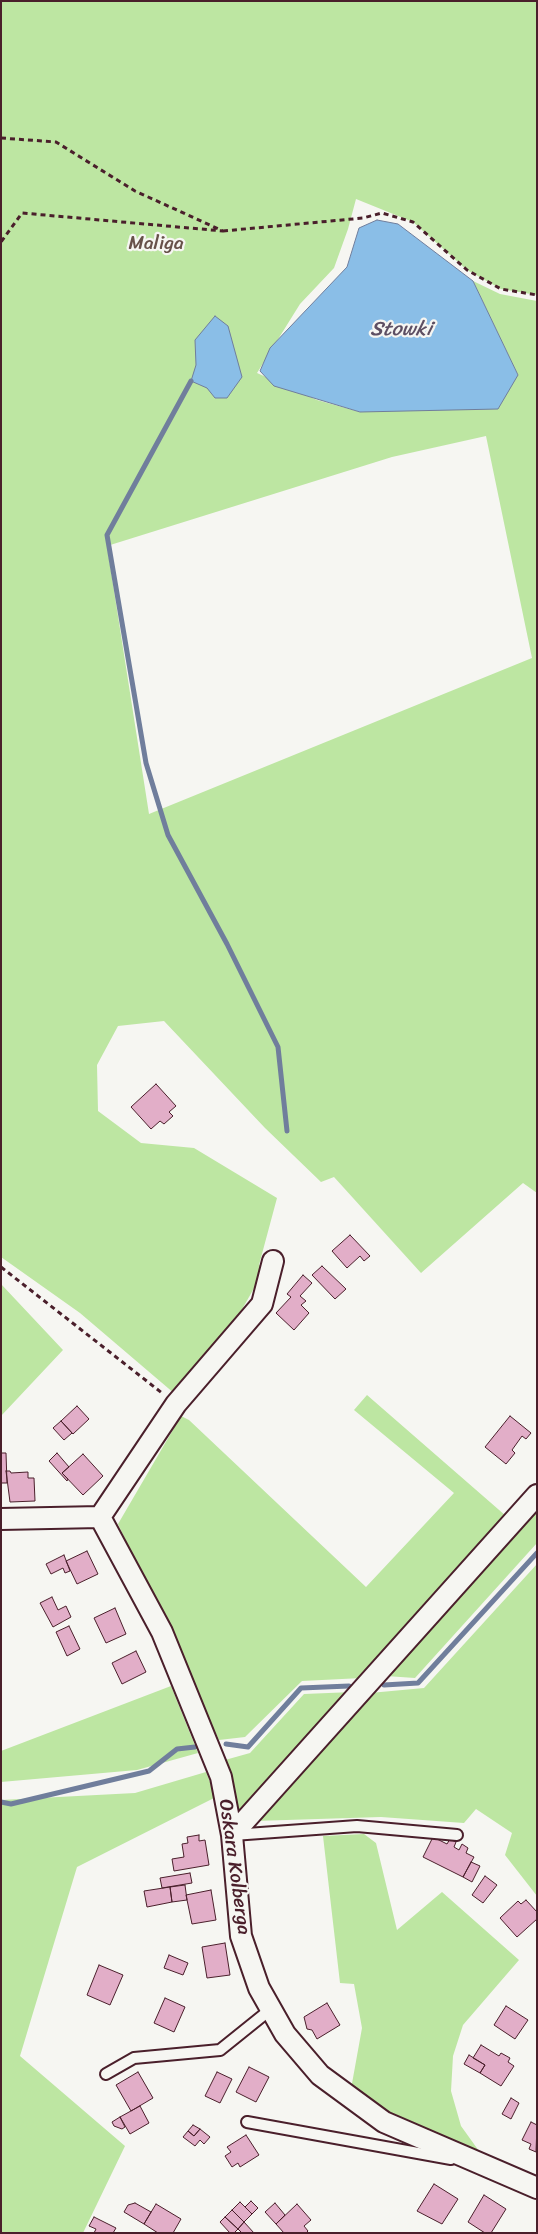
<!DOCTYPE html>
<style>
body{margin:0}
#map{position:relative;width:538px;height:2234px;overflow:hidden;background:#f6f6f2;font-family:Sriracha,sans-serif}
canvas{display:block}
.frame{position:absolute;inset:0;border:2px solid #4a1f2b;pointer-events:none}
</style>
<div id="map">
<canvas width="538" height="2234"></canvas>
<div class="frame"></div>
</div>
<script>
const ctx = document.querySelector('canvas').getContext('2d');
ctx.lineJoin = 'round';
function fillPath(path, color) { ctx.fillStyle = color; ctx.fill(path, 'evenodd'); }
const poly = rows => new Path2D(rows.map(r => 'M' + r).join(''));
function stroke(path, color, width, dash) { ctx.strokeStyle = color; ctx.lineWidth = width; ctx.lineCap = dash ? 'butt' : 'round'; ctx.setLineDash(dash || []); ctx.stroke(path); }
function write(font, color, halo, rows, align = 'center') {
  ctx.font = font + ' Sriracha,sans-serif'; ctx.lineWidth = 4.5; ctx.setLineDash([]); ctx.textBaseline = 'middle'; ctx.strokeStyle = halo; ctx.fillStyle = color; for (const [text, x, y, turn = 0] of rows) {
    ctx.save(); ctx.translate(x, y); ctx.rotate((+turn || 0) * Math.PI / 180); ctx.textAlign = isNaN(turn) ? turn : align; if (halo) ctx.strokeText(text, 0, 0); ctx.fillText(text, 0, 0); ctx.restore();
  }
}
const green = poly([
 [1,1,537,1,537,295,501,289,467,270,413,222,356,199,348,229,334,268,300,304,257,373,317,400,360,412,518,375,473,281,500,294,537,301,537,1193,523,1183,421,1273,334,1177,321,1182,265,1128,164,1021,118,1026,97,1065,98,1111,141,1143,194,1148,277,1198,259,1265,266,1267,232,1327,175,1394,80,1313,1,1257],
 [486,436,532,658,149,814,107,546,392,457],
 [1,1284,63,1350,1,1416],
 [367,1395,506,1516,362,1678,302,1681,245,1737,219,1740,118,1524,181,1416,189,1420,366,1587,454,1493,354,1410],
 [537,1505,537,1543,415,1678,386,1676],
 [537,1564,537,1896,505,1855,512,1833,476,1809,464,1823,381,1817,255,1821,370,1693,424,1688],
 [171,1686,198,1753,137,1770,1,1782,1,1751],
 [353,1692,237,1819,225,1760,250,1753,304,1694],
 [206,1772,216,1797,77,1867,20,2056,125,2146,83,2233,1,2233,1,1800,135,1793],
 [364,1834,376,1843,397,1930,442,1892,519,1960,463,2025,453,2056,451,2091,461,2126,479,2151,384,2112,351,2089,362,2028,354,1984,340,1983,323,1836]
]);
const water = poly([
 [377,220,398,224,473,281,518,375,498,409,360,412,274,386,260,371,270,348,347,267,359,228,377,220],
 [215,316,228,326,242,377,227,398,215,398,207,388,191,381,196,365,195,340,215,316]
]);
const stream = poly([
 [191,381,107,535,146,763,168,835,227,944,278,1047,287,1131],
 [384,1685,418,1683,537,1553],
 [226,1744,248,1747,301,1688,349,1686],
 [1,1802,11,1804,149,1771,177,1749,195,1747]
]);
const building = poly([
 [156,1084,176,1106,169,1112,173,1116,164,1124,160,1121,151,1129,131,1107,156,1084],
 [350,1235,370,1256,364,1261,360,1256,347,1268,332,1251,350,1235],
 [322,1266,346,1289,335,1299,312,1275,322,1266],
 [303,1275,312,1283,300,1296,306,1301,301,1305,309,1313,294,1330,276,1313,291,1297,287,1294,303,1275],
 [77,1406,89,1419,73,1434,61,1421,77,1406],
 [510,1416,531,1433,526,1439,522,1436,512,1450,515,1453,506,1464,485,1447,510,1416],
 [61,1421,72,1433,64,1440,53,1428,61,1421],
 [1,1453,6,1453,7,1483,1,1483,1,1453],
 [57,1453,69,1467,62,1473,68,1479,67,1481,49,1461,57,1453],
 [83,1454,103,1476,83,1495,62,1473,83,1454],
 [6,1471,10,1471,11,1473,28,1472,28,1478,34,1478,35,1501,10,1502,6,1471],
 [87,1551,98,1574,77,1584,66,1561,87,1551],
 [64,1555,70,1571,65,1573,63,1568,51,1574,46,1564,64,1555],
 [52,1597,58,1610,66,1606,71,1617,53,1627,40,1603,52,1597],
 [115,1608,126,1634,106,1643,94,1618,115,1608],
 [69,1626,80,1649,67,1656,56,1632,69,1626],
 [136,1651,146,1672,122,1684,112,1663,136,1651],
 [199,1835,199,1841,205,1840,209,1865,174,1871,172,1859,184,1857,182,1844,188,1843,187,1837,199,1835],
 [433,1837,447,1844,450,1839,456,1842,454,1847,459,1850,462,1844,468,1848,466,1853,474,1857,463,1877,423,1857,433,1837],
 [471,1862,480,1866,472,1882,463,1877,471,1862],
 [190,1873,192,1883,162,1888,160,1878,190,1873],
 [485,1876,497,1885,483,1903,472,1895,485,1876],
 [185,1885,187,1900,172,1902,170,1887,185,1885],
 [170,1887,172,1902,147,1907,144,1891,170,1887],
 [211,1890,216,1920,192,1924,186,1895,211,1890],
 [526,1900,537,1912,537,1919,517,1937,500,1918,518,1901,521,1904,526,1900],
 [225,1943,230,1975,207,1978,202,1947,225,1943],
 [169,1955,188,1963,183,1975,164,1968,169,1955],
 [99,1965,123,1975,110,2005,87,1995,99,1965],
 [165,1998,185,2007,174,2032,154,2023,165,1998],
 [327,2003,340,2025,317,2039,312,2030,307,2029,304,2017,327,2003],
 [506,2006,528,2020,515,2039,494,2025,506,2006],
 [481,2045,499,2056,501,2053,510,2058,508,2062,514,2066,501,2086,480,2073,485,2065,473,2058,481,2045],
 [469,2055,485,2065,480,2073,464,2064,469,2055],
 [249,2067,269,2077,256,2102,236,2092,249,2067],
 [138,2072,153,2098,131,2111,116,2085,138,2072],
 [217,2072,232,2079,220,2103,205,2096,217,2072],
 [511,2098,519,2103,511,2119,502,2114,511,2098],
 [140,2106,149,2123,130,2134,120,2117,140,2106],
 [120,2117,125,2127,122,2129,114,2126,112,2122,120,2117],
 [531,2122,537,2125,536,2152,529,2149,531,2144,522,2140,531,2122],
 [193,2125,200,2129,194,2136,188,2131,193,2125],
 [200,2129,210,2137,204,2144,200,2140,195,2146,183,2137,188,2131,194,2136,200,2129],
 [246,2135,259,2155,240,2167,238,2163,232,2167,225,2156,231,2152,227,2147,246,2135],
 [434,2184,458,2199,442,2224,417,2211,434,2184],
 [484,2195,506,2209,491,2233,485,2233,468,2222,484,2195],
 [251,2201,258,2208,252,2214,245,2207,251,2201],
 [240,2202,252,2214,244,2222,232,2210,240,2202],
 [135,2203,151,2212,144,2224,124,2212,128,2205,135,2203],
 [275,2203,285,2215,276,2224,265,2212,275,2203],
 [156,2204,181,2219,173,2233,158,2233,144,2224,156,2204],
 [297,2204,311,2220,304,2226,308,2231,306,2233,284,2233,276,2224,297,2204],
 [232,2210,244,2222,238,2229,225,2217,232,2210],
 [94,2217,116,2228,113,2233,94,2233,96,2229,89,2226,94,2217],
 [225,2217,238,2229,234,2233,230,2233,220,2222,225,2217],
 [244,2222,254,2233,242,2233,238,2229,244,2222]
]);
const path = poly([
 [1,138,56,142,135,191,223,231,22,213,1,242],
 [223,231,363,218,382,213,413,222,467,270,501,289,537,295],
 [1,1267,162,1393]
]);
const lane = poly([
 [233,1835,357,1826,457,1835],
 [106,2074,134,2058,220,2050,271,2009],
 [247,2122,451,2159]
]);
const street = poly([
 [100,1517,176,1404,262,1304,273,1261],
 [1,1519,100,1517,162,1632,221,1777,232,1835,241,1936,259,1988,285,2034,320,2075,384,2122,537,2188],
 [232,1835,537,1495]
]);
const parkNames = [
 ["Maliga",156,244]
];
const streetNames = [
 ["Oskara Kolberga",234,1867,82]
];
const waterNames = [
 ["Stowki",401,330]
];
fillPath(green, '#bde6a2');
fillPath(water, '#8abee7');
stroke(water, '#707e9c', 1);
stroke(stream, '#707e9c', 5);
fillPath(building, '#e2aec8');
stroke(building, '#4a1f2b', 1);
stroke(lane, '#4a1f2b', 14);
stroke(street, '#4a1f2b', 24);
stroke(path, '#4a1f2b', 3, [5, 4]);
stroke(lane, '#f6f6f2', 10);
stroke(street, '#f6f6f2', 20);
write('19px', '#675149', '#f6f6f2', parkNames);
write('19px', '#4a1f2b', '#f6f6f2', streetNames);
write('italic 20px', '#5d4f63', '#f6f6f2', waterNames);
</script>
